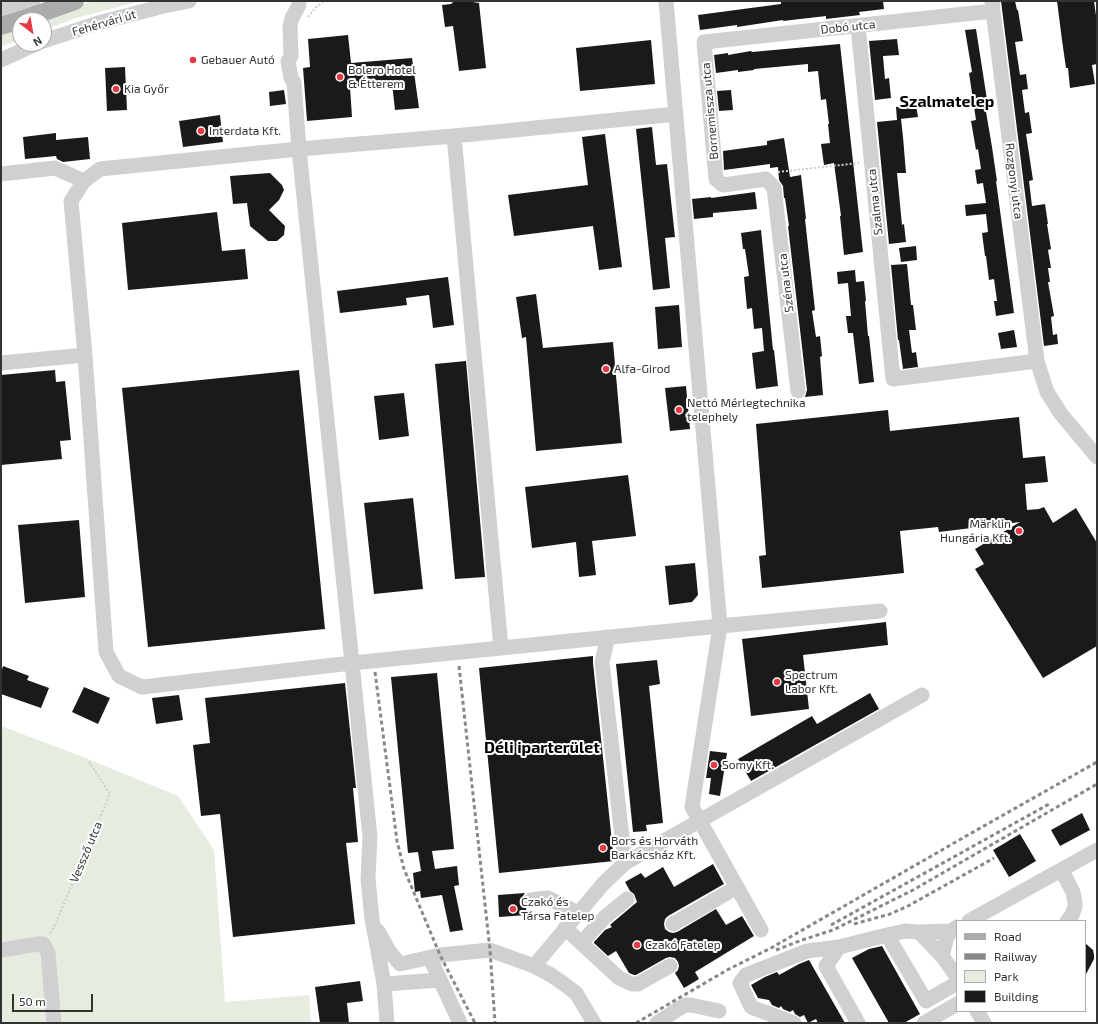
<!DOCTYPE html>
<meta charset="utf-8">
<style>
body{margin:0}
#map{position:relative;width:1098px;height:1024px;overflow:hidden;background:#fff;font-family:"Exo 2",sans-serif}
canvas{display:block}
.frame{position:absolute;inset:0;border:2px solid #333;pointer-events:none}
.legend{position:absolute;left:956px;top:920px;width:130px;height:92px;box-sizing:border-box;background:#fff;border:1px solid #adadad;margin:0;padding:5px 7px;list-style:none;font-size:12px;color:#333}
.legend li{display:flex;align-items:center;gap:8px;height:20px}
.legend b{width:20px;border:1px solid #adadad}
.north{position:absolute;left:12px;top:12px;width:40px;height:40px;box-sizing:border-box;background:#fff;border:1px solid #adadad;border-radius:50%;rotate:149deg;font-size:11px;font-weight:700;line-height:16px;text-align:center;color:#333}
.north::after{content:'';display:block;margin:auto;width:14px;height:18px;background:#e63946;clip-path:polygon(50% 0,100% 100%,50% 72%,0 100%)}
.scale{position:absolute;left:12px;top:994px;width:81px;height:18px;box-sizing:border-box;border:2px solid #333;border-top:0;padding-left:5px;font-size:12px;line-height:14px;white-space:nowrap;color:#333;-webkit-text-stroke:3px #fff;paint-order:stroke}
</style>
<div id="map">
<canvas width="1098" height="1024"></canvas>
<div class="frame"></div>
<ul class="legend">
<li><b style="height:5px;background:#ababab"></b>Road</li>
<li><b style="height:5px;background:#888"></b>Railway</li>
<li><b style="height:11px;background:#e6ecdf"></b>Park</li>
<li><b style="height:11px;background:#1a1a1a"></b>Building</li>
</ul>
<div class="north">N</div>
<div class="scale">50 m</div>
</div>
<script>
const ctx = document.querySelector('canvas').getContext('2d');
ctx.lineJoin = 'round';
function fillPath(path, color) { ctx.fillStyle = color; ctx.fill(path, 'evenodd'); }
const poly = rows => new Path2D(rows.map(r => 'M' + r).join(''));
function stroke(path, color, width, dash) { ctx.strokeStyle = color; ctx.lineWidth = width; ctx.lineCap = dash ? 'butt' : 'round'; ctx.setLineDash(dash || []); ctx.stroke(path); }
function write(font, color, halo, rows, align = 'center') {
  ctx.font = font + ' "Exo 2",sans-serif'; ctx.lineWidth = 4; ctx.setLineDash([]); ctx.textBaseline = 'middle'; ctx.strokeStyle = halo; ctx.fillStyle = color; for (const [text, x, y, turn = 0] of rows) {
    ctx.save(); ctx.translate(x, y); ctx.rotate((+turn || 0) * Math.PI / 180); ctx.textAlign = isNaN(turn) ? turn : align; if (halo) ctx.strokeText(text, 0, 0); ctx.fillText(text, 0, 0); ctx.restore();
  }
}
const green = poly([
 [92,1,141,1,76,18,44,30,44,20,40,20],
 [20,27,20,40,1,47,1,34],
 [1,726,83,757,178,796,214,850,225,1002,309,995,311,1023,1,1023]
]);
const building = poly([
 [454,1,466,1,479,3,486,68,459,71,453,26,445,27,442,5,451,4],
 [781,1,883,1,884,9,859,12,860,15,826,19,826,16,783,21,783,20,737,27,737,25,700,30,698,15,781,4],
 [1001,1,1015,1,1017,10,1018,10,1023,41,1015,42,1020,75,1026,74,1028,89,1022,90,1025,113,1029,112,1032,133,1026,134,1033,180,1029,181,1032,206,1045,204,1048,224,1047,224,1051,249,1048,250,1051,268,1048,268,1050,282,1048,282,1054,316,1051,317,1053,335,1057,334,1058,344,1044,346],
 [1057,1,1094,1,1097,23,1097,64,1092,65,1095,84,1070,88,1068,68,1066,68,1062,40],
 [976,29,988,106,985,106,992,147,997,181,996,181,1014,313,996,316,994,301,997,301,994,279,989,280,986,256,985,256,982,233,988,232,986,214,966,216,965,205,986,203,983,183,977,184,975,170,981,169,978,149,976,150,971,121,976,120,969,73,972,72,965,30],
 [348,35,351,63,412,58,419,108,395,110,392,83,350,87,352,117,307,121,303,68,310,67,308,39],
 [897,39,899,55,883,56,885,79,889,78,891,98,875,100,869,41],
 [651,40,655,84,580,91,576,48],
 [840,44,863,252,844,255,840,216,841,216,834,163,824,165,821,144,830,143,828,124,829,124,826,99,821,100,818,71,808,72,808,64,754,69,754,70,738,72,738,70,716,73,714,55,728,53,728,55,751,51,752,52],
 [125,67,127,110,107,111,105,68],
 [284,90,286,104,270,106,269,92],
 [731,90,733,110,719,111,717,91],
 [916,105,918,117,900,119,901,119,903,137,906,173,897,173,902,225,904,224,906,242,889,244,877,122,897,120,896,107],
 [220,115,223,142,183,147,179,121],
 [652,127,656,165,667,164,675,237,665,238,670,288,653,290,636,129],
 [56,133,56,140,88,137,90,159,63,162,57,159,56,156,25,159,23,137],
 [605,134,622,267,599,270,593,226,514,236,508,195,588,185,582,137],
 [784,138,790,177,801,175,806,219,805,219,815,310,812,311,816,337,820,336,822,356,820,357,823,395,805,397,807,390,788,226,789,226,785,198,784,198,783,186,779,180,778,167,770,168,770,164,724,170,723,151,767,145,767,141],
 [270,173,282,185,284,190,279,200,269,210,285,226,284,235,277,241,268,241,250,226,247,203,233,204,230,176],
 [755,192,757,209,713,213,713,217,694,219,692,199,711,197,711,198],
 [217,212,222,251,245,249,248,279,128,290,122,223],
 [761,230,773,350,774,350,778,386,756,389,752,353,764,351,762,328,754,329,752,308,747,309,744,277,749,276,745,249,743,249,741,233],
 [916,246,917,260,901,262,899,248],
 [907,264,911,305,913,305,916,330,909,330,912,353,916,352,918,367,903,369,899,340,898,340,891,265],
 [855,270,856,282,864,281,866,301,865,301,868,336,869,336,874,382,859,384,853,333,848,333,846,316,851,316,848,283,838,284,837,272],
 [448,277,454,325,433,328,429,295,406,298,407,305,340,313,337,291],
 [536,294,543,348,613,342,622,443,536,451,526,337,522,338,516,297],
 [679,305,682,347,658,349,655,307],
 [1014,330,1017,347,1001,349,998,333],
 [466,361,485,577,455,579,435,364],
 [55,370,56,382,65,381,71,440,60,441,62,459,1,465,1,375],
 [299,370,325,629,148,647,122,388],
 [686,386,690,429,670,431,665,388],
 [404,393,409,436,379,440,374,396],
 [888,410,890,431,1019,417,1023,458,1045,456,1048,482,1025,484,1027,510,1039,509,1044,507,1053,523,1076,508,1097,543,1097,646,1043,678,975,569,984,564,975,549,1020,522,939,532,938,527,900,531,904,573,762,588,759,556,766,555,756,424],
 [628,475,636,536,592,541,596,575,579,577,576,542,532,548,525,487],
 [413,498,423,589,374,594,364,503],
 [79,520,85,597,25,603,18,525],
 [695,563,698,595,692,602,669,605,665,566],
 [886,622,888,645,803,655,809,709,751,716,742,639],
 [593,656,593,663,614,861,499,873,479,668],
 [657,660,660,684,649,686,663,823,646,825,647,831,633,832,616,664],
 [3,666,29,676,27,680,49,688,41,708,1,694,1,673],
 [437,673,454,849,432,851,435,869,457,866,459,885,454,886,463,930,450,932,442,895,421,898,420,891,415,892,413,873,421,871,418,852,408,853,391,677],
 [345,683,356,788,353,788,358,842,346,843,355,924,233,937,220,814,201,816,193,745,210,743,205,698],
 [84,687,110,698,98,724,72,712],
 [870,693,879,709,751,781,738,759,812,716,817,724],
 [179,695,183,720,156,724,152,698],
 [710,751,727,753,720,796,709,794,711,778,706,778],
 [1082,813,1090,830,1060,846,1051,830],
 [1020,834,1036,861,1009,877,993,850],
 [713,864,724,884,668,916,665,919,664,924,665,929,669,932,673,933,677,932,716,909,726,925,742,916,754,936,695,972,699,979,684,988,675,973,678,970,679,966,678,962,675,958,670,957,666,958,636,975,634,975,629,973,616,951,608,956,594,943,594,942,605,930,612,927,610,925,611,924,637,902,634,894,630,891,625,882,641,873,645,878,663,867,674,887],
 [525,893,523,896,522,901,524,905,526,908,527,915,499,917,498,895],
 [1085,943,1093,950,1094,955,1094,959,1085,976],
 [882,946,920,1014,904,1023,889,1023,852,958,869,949],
 [809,960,845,1023,818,1023,816,1019,808,1023,804,1015,800,1017,795,1014,793,1010,790,1012,783,1009,781,1006,779,1008,772,1005,769,1000,758,998,751,985,765,977,777,972,779,975,799,964],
 [360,981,363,1001,347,1003,349,1023,320,1023,315,987]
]);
const path = poly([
 [308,17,315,8,324,1],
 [778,172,859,163],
 [50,933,55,925,110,794,89,762]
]);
const minor = poly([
 [992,2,1037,361,1047,392,1061,414,1097,457],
 [299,5,292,18,290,26,291,56,288,61,291,78,294,83,299,149,352,663,501,648],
 [1,11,33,1],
 [858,26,893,379,1037,361],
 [44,41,98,23,164,6,189,1],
 [1,60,36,44],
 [454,136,501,648,720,626,666,1],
 [1,174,55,168,84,181],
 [1,363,85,355],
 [798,391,774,188,766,179,723,185,716,179,704,42,993,11],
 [608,637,602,662,625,863],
 [1062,871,1073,892,1075,903,1075,907,1072,915,1067,921],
 [531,900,548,898,572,910,578,914],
 [969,921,1097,850],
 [673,924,737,887],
 [957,927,951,931,947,937,942,956,957,977],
 [565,928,619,978,632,984,638,984,670,966],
 [761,930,692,807,720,626,880,611],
 [378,931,389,951,400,964,440,955,490,950,534,966,551,975,564,984,576,993,594,1023],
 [919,932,942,956],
 [887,935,926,1001,957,983],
 [581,943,605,917,627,899],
 [839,947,826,966,858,1023],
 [1,950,38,944,43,944,45,947,48,953,54,1023],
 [430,958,460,1023],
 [534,966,603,884,625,863,922,695],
 [384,984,440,980],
 [977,1011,984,1023],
 [387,1023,384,984,372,919,368,879,370,837,352,663,142,687,119,676,106,652,85,355,71,201,84,181,100,169,299,149,454,136,676,114],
 [657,1023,680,1008,686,1005,691,1005,719,1011],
 [794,1023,751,1007,740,983,746,975,807,951,839,947,887,935,905,931,919,932,951,931],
 [924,1023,957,1004]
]);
const major = poly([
 [21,20,75,1],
 [1,26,20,20]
]);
const rail = poly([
 [459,666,490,950,495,1023],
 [375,672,397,841,404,869,440,955,475,1023],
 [854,924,890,914,908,906,994,858],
 [831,925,1051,803],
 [776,950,802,940,833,930,913,890,1097,784],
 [636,1023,729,969,771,948,975,831,1097,762]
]);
const markers = [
 [193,60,4,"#e63946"],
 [340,77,4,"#e63946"],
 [116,89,4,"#e63946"],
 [201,131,4,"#e63946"],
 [606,369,4,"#e63946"],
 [679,410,4,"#e63946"],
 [1019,531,4,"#e63946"],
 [777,682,4,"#e63946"],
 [714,765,4,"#e63946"],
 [603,848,4,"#e63946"],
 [513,909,4,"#e63946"],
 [637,945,4,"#e63946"]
];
const streetNames = [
 ["Fehérvári út",104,23,-16],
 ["Dobó utca",848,27,-6],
 ["Bornemissza utca",710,111,-95],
 ["Rozgonyi utca",1014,181,83],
 ["Szalma utca",875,202,-96],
 ["Széna utca",786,283,-97],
 ["Vessző utca",86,852,-67]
];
const poiNames = [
 ["Gebauer Autó",201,60],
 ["Bolero Hotel",348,70],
 ["& Étterem",348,84],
 ["Kia Győr",124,89],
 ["Interdata Kft.",209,131],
 ["Alfa-Girod",614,369],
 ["Nettó Mérlegtechnika",687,403],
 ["telephely",687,417],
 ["Märklin",1011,524,"right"],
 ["Hungária Kft.",1011,538,"right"],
 ["Spectrum",785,675],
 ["Labor Kft.",785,689],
 ["Somy Kft.",722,765],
 ["Bors és Horváth",611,841],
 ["Barkácsház Kft.",611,855],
 ["Czakó és",521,902],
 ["Társa Fatelep",521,916],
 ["Czakó Fatelep",645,945]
];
const districtNames = [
 ["Szalmatelep",947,102],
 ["Déli iparterület",542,748]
];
fillPath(green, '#e6ecdf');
fillPath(building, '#1a1a1a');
stroke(path, '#cdcdcd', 2, [2, 2]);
stroke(minor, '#d0d0d0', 15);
stroke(major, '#ababab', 18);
stroke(rail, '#888', 3, [4, 3]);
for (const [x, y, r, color] of markers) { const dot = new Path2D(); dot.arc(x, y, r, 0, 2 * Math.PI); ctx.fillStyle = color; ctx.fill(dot); stroke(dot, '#fff', 1.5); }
write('12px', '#333', '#fff', streetNames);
write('12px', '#333', '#fff', poiNames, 'left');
write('bold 16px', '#000', '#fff', districtNames);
</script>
